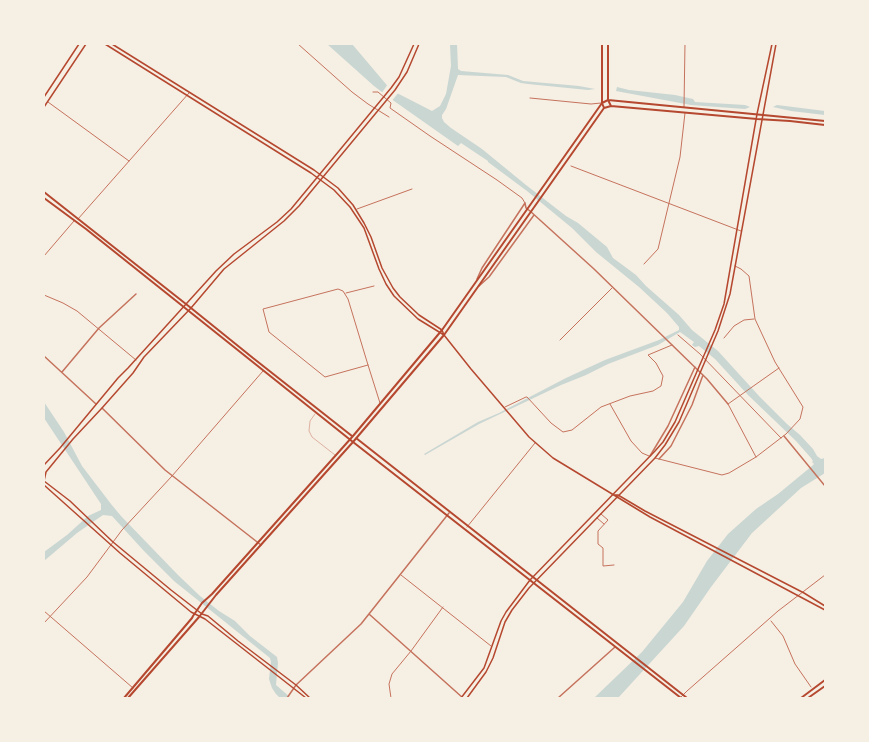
<!DOCTYPE html>
<style>
body{margin:0}
#map{position:relative;width:869px;height:742px;overflow:hidden;background:#f6efe4;font-family:Arial,sans-serif}
canvas{display:block}
.frame{position:absolute;inset:0;border:45px solid #f6efe4;pointer-events:none}
</style>
<div id="map">
<canvas width="869" height="742"></canvas>
<div class="frame"></div>
</div>
<script>
const ctx = document.querySelector('canvas').getContext('2d');
ctx.lineJoin = 'round';
function fillPath(path, color) { ctx.fillStyle = color; ctx.fill(path, 'evenodd'); }
const poly = rows => new Path2D(rows.map(r => 'M' + r).join(''));
function stroke(path, color, width, dash) { ctx.strokeStyle = color; ctx.lineWidth = width; ctx.lineCap = dash ? 'butt' : 'round'; ctx.setLineDash(dash || []); ctx.stroke(path); }
const water = poly([
 [327,44,352,44,391,90,432,111,440,106,446,94,451,66,450,44,457,44,458,69,461,71,508,75,523,81,579,86,595,89,588,90,528,84,521,83,506,77,458,75,446,109,442,115,442,118,444,122,451,128,482,149,526,185,566,216,578,223,607,247,613,258,636,275,646,286,679,315,692,330,718,351,759,396,787,424,800,435,813,449,817,456,821,459,825,458,825,473,801,488,752,533,711,587,684,626,618,698,594,698,642,652,683,602,707,561,728,534,756,509,778,494,812,466,814,464,812,462,813,461,811,458,796,441,748,395,715,359,699,346,695,347,692,345,694,342,680,332,658,345,608,364,586,375,561,385,479,424,425,455,424,454,478,422,499,413,566,378,605,360,659,340,679,330,679,327,667,313,639,287,596,252,572,228,527,191,488,162,488,161,461,143,458,146,387,96,374,86],
 [617,87,629,90,675,95,693,99,695,102,745,105,750,107,745,109,691,105,616,91],
 [777,105,825,111,825,115,791,111,773,107],
 [44,402,64,432,82,466,111,504,121,516,178,575,200,596,219,611,235,621,250,636,277,657,278,663,276,685,291,698,280,698,276,694,272,688,269,679,271,662,270,658,174,581,144,551,112,516,103,515,77,533,44,561,44,552,67,535,88,516,101,510,101,504,44,418]
]);
const pier = poly([
 [388,84,392,88,399,92,391,102,381,94]
]);
const service = poly([
 [315,414,310,421,309,431,312,437,335,455]
]);
const pedestrian = poly([
 [678,335,700,354,781,438]
]);
const minor = poly([
 [298,44,352,92,368,104,389,117],
 [373,92,378,92,391,103,390,108,430,136,497,180,522,198,525,203],
 [530,98,591,104,601,103],
 [48,102,129,161],
 [684,107,685,44],
 [571,166,741,231],
 [357,209,412,189],
 [78,219,189,93],
 [44,256,74,221],
 [644,264,658,249,680,157,685,113],
 [346,293,374,286],
 [44,295,63,303,77,311,136,360],
 [724,338,734,326,744,320,754,319],
 [560,340,612,288],
 [368,365,325,377,269,332,263,309,338,289,343,291,348,299,368,365,380,403],
 [610,404,631,441,642,453,649,456],
 [505,407,526,397,527,397,551,423,563,432,572,430,601,407,630,396,653,391,661,386,663,376,656,363,648,355,672,345],
 [756,457,728,404,779,368],
 [655,458,722,475,729,473,756,457,786,434,800,419,803,407,775,362,755,319,749,276,741,269,735,266],
 [601,514,608,520,598,531,598,544,603,548,603,566,614,565],
 [597,518,604,524],
 [467,527,535,443],
 [401,575,491,646],
 [44,611,133,688],
 [771,621,783,636,795,664,811,687],
 [44,623,87,577,122,530,172,476,263,371],
 [391,698,389,684,392,674,411,651,443,607],
 [680,698,687,691,778,611,825,575]
]);
const tertiary = poly([
 [525,203,526,208,530,211,594,269,707,379,728,404],
 [477,279,482,268,525,203],
 [479,286,489,277,534,215],
 [44,356,96,404],
 [62,372,99,328,136,294],
 [102,408,165,470,261,545],
 [784,436,825,486],
 [650,456,668,426,695,367],
 [659,459,671,446,692,405,703,375],
 [369,614,463,698],
 [287,698,296,685,361,624,449,513],
 [558,698,615,647]
]);
const secondary = poly([
 [105,44,311,173,334,190,350,207,364,228,379,269,386,284,394,296,418,319,444,335],
 [112,44,314,170,338,188,353,205,364,223,371,237,382,268,393,288,400,297,419,315,442,330,444,335,471,369,529,437,553,458,650,517,825,610],
 [44,97,79,44],
 [44,107,86,44],
 [44,465,60,448,118,378,128,368,216,271,234,254,277,222,291,209,391,88,399,77,414,44],
 [44,481,46,472,73,439,102,408,133,373,144,357,191,308,224,269,284,221,299,206,395,90,407,72,419,44],
 [44,481,70,501,113,542,171,590,202,614,208,616,238,641,296,685,310,698],
 [44,485,120,553,191,612,205,619,306,698],
 [612,495,618,495,645,511,804,593,825,606],
 [461,698,484,668,501,621,506,612,530,580,655,451,663,442,675,422,715,330,724,304,757,114,772,44],
 [467,698,486,672,493,658,505,622,512,610,529,588,655,458,665,445,679,422,718,331,730,294,776,44]
]);
const primary = poly([
 [602,44,602,103,604,108],
 [608,44,608,100,611,106],
 [44,192,191,308,253,358,352,436],
 [44,198,86,229,353,442,681,698],
 [356,438,687,698],
 [124,698,192,618,193,616,202,603,212,594,353,436,442,330,602,103,608,100,825,121],
 [128,698,199,617,216,595,353,442,444,335,604,108,611,106,757,119,790,121,825,125],
 [801,698,825,680],
 [808,698,825,686]
]);
fillPath(water, '#c9d6d2');
fillPath(pier, '#f6efe4');
stroke(service, '#c5725c', 0.5);
stroke(pedestrian, '#c5725c', 1);
stroke(minor, '#c5725c', 1);
stroke(tertiary, '#c5725c', 1.5);
stroke(secondary, '#b5482f', 1.5);
stroke(primary, '#b5482f', 2);
</script>
